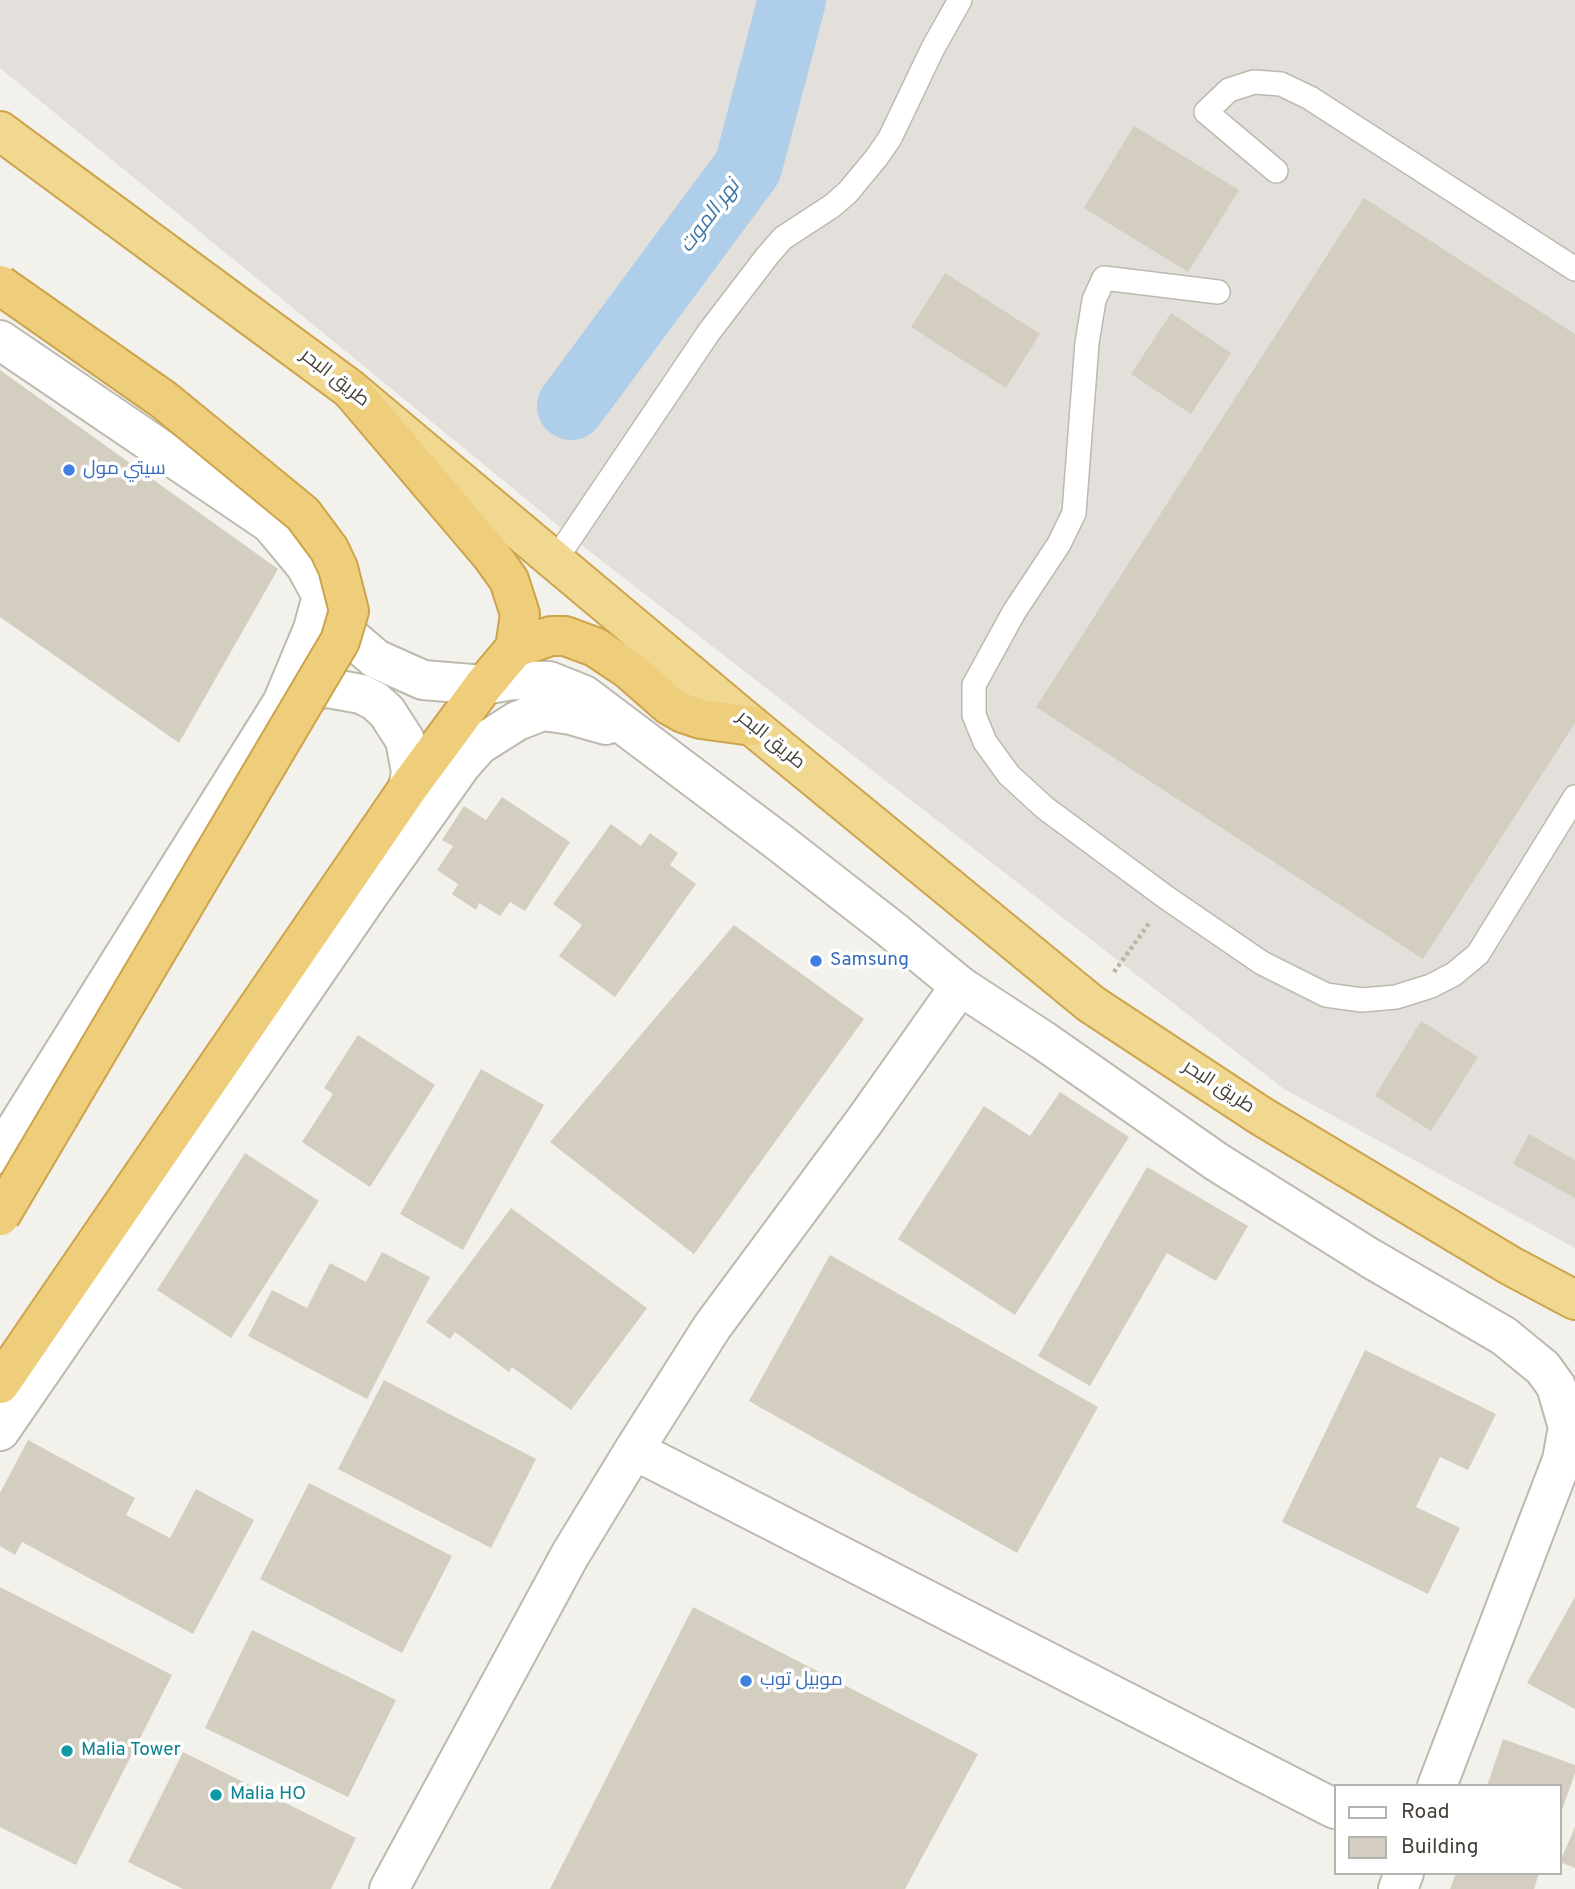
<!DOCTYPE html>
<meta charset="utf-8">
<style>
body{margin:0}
#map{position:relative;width:1575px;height:1889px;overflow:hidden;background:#f3f1eb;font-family:Overpass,sans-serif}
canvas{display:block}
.legend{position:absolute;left:1334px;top:1784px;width:228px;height:91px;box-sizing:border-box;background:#fff;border:2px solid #b5b3b0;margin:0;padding:9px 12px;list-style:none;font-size:21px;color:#474239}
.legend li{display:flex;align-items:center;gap:14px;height:35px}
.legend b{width:35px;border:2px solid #b5b3b0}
</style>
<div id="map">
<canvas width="1575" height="1889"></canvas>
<ul class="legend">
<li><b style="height:9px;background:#fff"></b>Road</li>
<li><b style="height:19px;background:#d4cec1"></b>Building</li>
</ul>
</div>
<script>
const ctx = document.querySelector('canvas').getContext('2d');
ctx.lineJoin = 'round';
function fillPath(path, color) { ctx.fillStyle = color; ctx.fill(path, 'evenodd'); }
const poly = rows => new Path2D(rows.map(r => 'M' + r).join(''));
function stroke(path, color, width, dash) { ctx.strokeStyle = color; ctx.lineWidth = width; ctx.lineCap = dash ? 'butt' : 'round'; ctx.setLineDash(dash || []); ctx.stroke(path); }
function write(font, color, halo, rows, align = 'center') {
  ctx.font = font + ' Overpass,Cairo,sans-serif'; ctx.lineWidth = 7; ctx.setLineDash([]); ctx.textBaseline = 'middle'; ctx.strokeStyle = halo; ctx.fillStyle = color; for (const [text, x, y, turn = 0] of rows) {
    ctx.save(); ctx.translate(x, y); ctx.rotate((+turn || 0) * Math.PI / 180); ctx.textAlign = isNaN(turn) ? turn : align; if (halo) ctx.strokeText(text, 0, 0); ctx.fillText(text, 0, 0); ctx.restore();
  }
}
const industrial = poly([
 [0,0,1575,0,1575,1248,1284,1089,593,554,0,68]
]);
const river = poly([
 [571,406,748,167,792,0]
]);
const building = poly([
 [1134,126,1239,190,1188,272,1084,208],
 [1364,198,1575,334,1575,723,1423,959,1036,707],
 [945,273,1040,334,1006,388,911,327],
 [1171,313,1231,353,1191,414,1131,374],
 [0,370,278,569,179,743,0,617],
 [502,797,570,842,525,911,510,902,500,916,479,903,476,910,452,894,458,884,437,870,453,846,442,840,464,806,486,820],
 [611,824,641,846,650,833,678,853,670,865,696,884,615,997,559,956,582,925,553,904],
 [734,925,864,1019,694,1254,550,1142],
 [1421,1021,1478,1057,1431,1131,1375,1096],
 [358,1035,435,1085,370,1187,302,1142,333,1094,324,1088],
 [481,1069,544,1105,463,1250,400,1214],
 [1060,1092,1129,1137,1015,1315,898,1239,984,1106,1030,1136],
 [1529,1134,1575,1160,1575,1198,1513,1164],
 [245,1153,319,1201,231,1338,157,1290],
 [1147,1167,1248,1226,1216,1281,1167,1253,1090,1386,1038,1356],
 [511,1208,647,1308,571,1410,512,1367,509,1372,455,1332,450,1339,426,1322],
 [382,1252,430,1277,367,1399,248,1336,272,1290,307,1308,330,1263,366,1282],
 [830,1255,1098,1407,1017,1553,749,1401],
 [1365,1350,1496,1414,1468,1470,1440,1457,1416,1507,1460,1528,1428,1594,1282,1522],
 [384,1380,536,1459,491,1548,338,1469],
 [28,1440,135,1498,126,1515,170,1538,196,1489,254,1520,193,1634,22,1542,15,1555,0,1546,0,1493],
 [309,1483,452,1556,402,1653,260,1579],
 [0,1587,172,1675,76,1865,0,1827],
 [1575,1597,1575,1709,1527,1683],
 [693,1607,978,1754,905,1889,550,1889],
 [252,1630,396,1700,348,1797,205,1728],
 [1503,1739,1575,1765,1575,1773,1560,1816,1559,1786,1487,1786],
 [183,1752,356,1838,331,1889,183,1889,128,1862],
 [1575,1827,1575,1868,1560,1862],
 [1456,1873,1539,1873,1534,1889,1450,1889]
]);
const path = poly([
 [1114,972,1150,922]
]);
const service = poly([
 [1276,171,1206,112,1229,90,1254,82,1281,84,1310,98,1575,269],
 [1218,292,1104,278,1094,300,1087,343,1074,513,1059,544,1014,612,974,685,974,715,985,742,1009,775,1045,808,1167,898,1262,963,1326,995,1362,1000,1396,997,1431,986,1454,974,1478,954,1575,797],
 [554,562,709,332,768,255,783,238,832,206,848,192,877,157,890,138,933,48,960,0]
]);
const minor = poly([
 [634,1450,1335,1809],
 [389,1889,570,1555,634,1450,712,1327,866,1119,960,986]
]);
const tertiary = poly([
 [0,340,271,524,305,565,322,596,313,629,282,703,0,1154],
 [322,596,342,630,376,659,423,680,484,685,512,680,549,681,584,695,779,842,892,930,960,986,1044,1041,1217,1162,1370,1258,1504,1336,1543,1368,1556,1386,1568,1427,1562,1460,1437,1786],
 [284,702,313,690,328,688,361,694,375,701,387,712,405,740,411,772,408,788],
 [0,1431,370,893,462,764,479,745,517,721,543,711,571,715,606,725],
 [1398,1889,1404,1873]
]);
const trunk = poly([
 [0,131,350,389,752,726,1091,1004,1261,1116,1511,1266,1575,1300]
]);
const motorway = poly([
 [350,389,491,555,509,580,520,614,515,648],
 [0,1384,408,788,484,685,515,648,551,636,565,636,595,647,628,669,669,705,683,713,701,719,752,726]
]);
const motorwayBridge = poly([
 [0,285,164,400,303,514,329,549,338,568,349,611,340,641,0,1216]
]);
const markers = [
 [69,470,7,"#3f7fe0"],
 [816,961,7,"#3f7fe0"],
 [746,1681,7,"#3f7fe0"],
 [67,1751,7,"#0f9aa8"],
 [216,1795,7,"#0f9aa8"]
];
const streetNames = [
 ["طريق البحر",334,379,38],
 ["طريق البحر",770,741,39],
 ["طريق البحر",1218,1088,33]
];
const shopNames = [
 ["سيتي مول",83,470],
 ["Samsung",830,961],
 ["موبيل توب",760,1681]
];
const cultureNames = [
 ["Malia Tower",81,1751],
 ["Malia HO",230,1795]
];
const waterNames = [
 ["نهر الموت",711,217,-53]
];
fillPath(industrial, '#e3e0dc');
stroke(river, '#aecee9', 68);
fillPath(building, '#d4cec1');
stroke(service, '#beb9ae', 26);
stroke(minor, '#beb9ae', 42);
stroke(tertiary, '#beb9ae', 42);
stroke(trunk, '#cda44c', 42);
stroke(motorway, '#cda44c', 42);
stroke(path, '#beb5a1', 4.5, [3.5, 3.5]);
stroke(service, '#fff', 23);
stroke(minor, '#fff', 38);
stroke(tertiary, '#fff', 38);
stroke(trunk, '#f0d890', 38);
stroke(motorway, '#eece7b', 38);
stroke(motorwayBridge, '#cda44c', 42, []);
stroke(motorwayBridge, '#eece7b', 38);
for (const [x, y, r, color] of markers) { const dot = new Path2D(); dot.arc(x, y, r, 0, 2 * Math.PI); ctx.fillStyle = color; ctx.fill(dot); stroke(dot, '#fff', 2.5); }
write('19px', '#474239', '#fff', streetNames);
write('19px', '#366cbe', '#fff', shopNames, 'left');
write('19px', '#0d838f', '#fff', cultureNames, 'left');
write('italic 21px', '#3e75a7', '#fff', waterNames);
</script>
